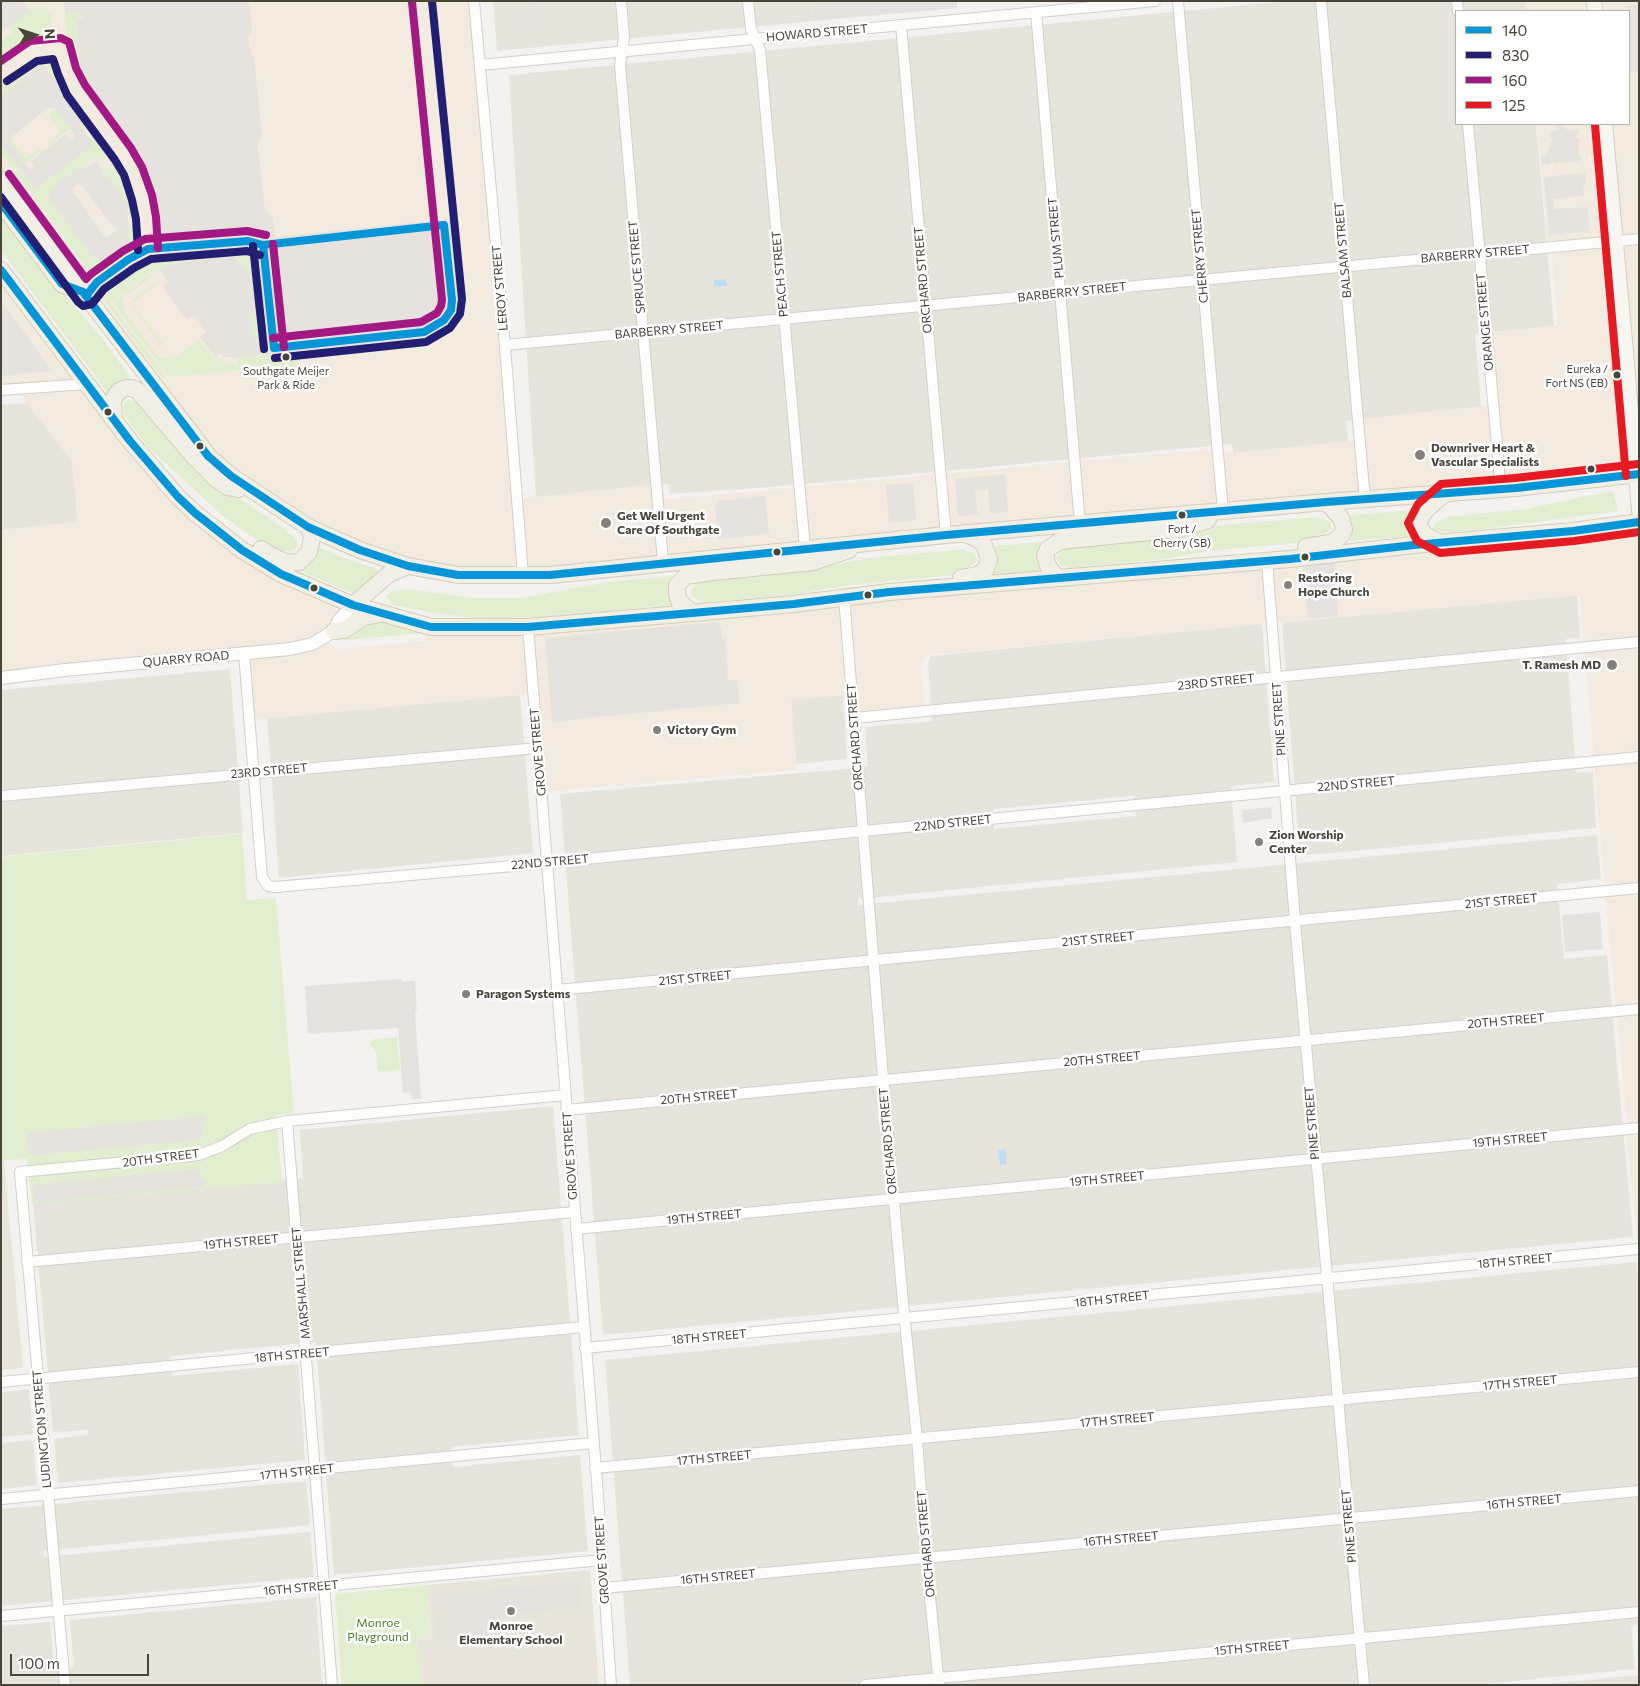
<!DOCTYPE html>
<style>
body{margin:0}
#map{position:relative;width:1640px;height:1686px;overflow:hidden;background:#f4f2ee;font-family:Commissioner,sans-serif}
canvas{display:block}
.frame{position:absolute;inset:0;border:2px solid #4b4439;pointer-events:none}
.legend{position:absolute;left:1455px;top:10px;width:175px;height:115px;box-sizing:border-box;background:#fff;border:1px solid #b7b4b0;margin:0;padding:6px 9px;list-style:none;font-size:15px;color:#4b4439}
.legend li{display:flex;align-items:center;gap:10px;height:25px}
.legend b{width:25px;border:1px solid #b7b4b0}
.north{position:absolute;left:10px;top:10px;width:50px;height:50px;-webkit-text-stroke:4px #fff;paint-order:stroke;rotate:86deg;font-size:14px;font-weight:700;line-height:20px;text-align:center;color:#4b4439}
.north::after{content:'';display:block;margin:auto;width:18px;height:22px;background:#4b4439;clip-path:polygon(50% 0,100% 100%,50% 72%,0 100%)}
.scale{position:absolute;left:10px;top:1654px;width:139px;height:22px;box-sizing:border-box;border:2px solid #4b4439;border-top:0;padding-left:6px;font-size:15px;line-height:18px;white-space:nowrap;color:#4b4439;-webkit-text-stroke:4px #fff;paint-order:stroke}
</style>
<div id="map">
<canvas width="1640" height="1686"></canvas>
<div class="frame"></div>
<ul class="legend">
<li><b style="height:6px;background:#0696d7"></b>140</li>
<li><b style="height:6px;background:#221e72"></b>830</li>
<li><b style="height:6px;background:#a31984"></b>160</li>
<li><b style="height:6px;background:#e51a23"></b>125</li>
</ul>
<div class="north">N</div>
<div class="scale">100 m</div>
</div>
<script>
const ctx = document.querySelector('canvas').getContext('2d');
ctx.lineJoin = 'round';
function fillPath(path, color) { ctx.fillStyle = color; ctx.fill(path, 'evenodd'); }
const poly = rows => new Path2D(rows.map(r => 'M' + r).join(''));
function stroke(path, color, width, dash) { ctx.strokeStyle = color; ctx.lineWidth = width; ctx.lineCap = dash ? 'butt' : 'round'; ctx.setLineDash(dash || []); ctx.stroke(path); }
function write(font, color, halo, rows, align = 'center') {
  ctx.font = font + ' Commissioner,sans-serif'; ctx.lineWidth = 5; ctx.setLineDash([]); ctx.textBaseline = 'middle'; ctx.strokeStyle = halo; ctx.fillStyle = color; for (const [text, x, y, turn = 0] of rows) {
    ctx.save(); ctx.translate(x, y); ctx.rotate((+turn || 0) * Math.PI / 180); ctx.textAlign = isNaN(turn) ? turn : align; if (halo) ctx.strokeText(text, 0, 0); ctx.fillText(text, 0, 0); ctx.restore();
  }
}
const residential = poly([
 [493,1,812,1,813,21,497,51],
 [1290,1,1526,1,1527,11,1456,11,1456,124,1536,124,1554,326,1475,334,1481,407,1346,421,1348,442,1233,453,1232,444,784,486,670,494,668,484,536,497,509,75],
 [27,403,72,461,78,522,1,530,1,405],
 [1306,570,1311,620,1577,595,1580,638,1566,639,1576,773,1593,772,1596,828,1300,856,1282,623,1298,621,1293,571],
 [1262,624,1274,782,1231,786,1237,862,858,899,858,905,1597,835,1601,879,1557,884,1564,959,1607,955,1633,1237,603,1335,560,794,868,767,865,727,932,721,928,663,931,656],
 [1134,796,1136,816,994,829,993,809],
 [230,669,243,833,1,856,1,690],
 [520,693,533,853,279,878,267,716],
 [843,695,847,759,796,764,791,699],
 [553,1106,579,1435,451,1447,453,1467,580,1455,588,1551,334,1575,316,1342,170,1356,172,1376,298,1364,305,1460,58,1483,54,1439,87,1435,89,1430,53,1432,33,1203,303,1178,300,1130],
 [1636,1262,1639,1286,1639,1624,1631,1625,1635,1669,1473,1685,630,1685,605,1360],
 [29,1389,33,1434,1,1437,1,1392],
 [33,1440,37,1485,1,1489,1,1443],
 [306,1481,310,1525,43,1551,44,1557,310,1532,314,1577,1,1606,1,1509],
 [316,1597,322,1685,1,1685,1,1626,50,1622,54,1670,74,1667,70,1620],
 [1639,1675,1639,1685,1538,1685]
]);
const commercial = poly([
 [1,1,474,1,518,499,656,484,658,500,1217,449,1233,453,1360,440,1358,419,1492,405,1486,334,1558,325,1551,247,1548,247,1537,124,1629,124,1629,11,1527,11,1526,1,1639,1,1639,474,509,576,374,555,231,476,1,180],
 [1,270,130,441,242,550,353,605,324,638,337,649,424,641,431,627,456,628,1639,522,1639,1257,1627,1140,1627,1119,1605,891,1580,595,930,655,925,657,921,665,925,711,854,718,852,695,791,699,796,770,541,792,533,694,250,720,244,654,1,678,1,530,78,522,72,461,16,389,1,390]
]);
const industrial = poly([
 [1334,554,1338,616,1308,619,1302,557]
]);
const education = poly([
 [1,1161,4,1161,23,1368,1,1370],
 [590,1570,599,1685,421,1685,417,1638,431,1637,427,1585]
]);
const green = poly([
 [40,7,46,8,52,16,48,34,45,38,19,50,9,58,1,58,1,42,13,32,9,26,33,8],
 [70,13,81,13,84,16,83,19,76,20,82,78,89,77,90,79,87,84,83,84,80,82,73,67,69,50,65,19,66,15],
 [38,59,48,60,58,66,71,92,87,115,89,119,88,127,84,128,80,127,80,124,85,120,43,64,1,95,1,85,28,65],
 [94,95,97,96,98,103,107,102,107,110,103,111,99,109,91,98],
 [56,109,70,128,50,144,49,142,61,132,48,115],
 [92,136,100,137,107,141,110,148,108,156,97,161,94,158,87,161,88,167,76,170,58,182,49,198,94,259,131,242,127,236,131,225,141,233,140,238,135,245,107,267,97,272,90,272,15,172,20,168,35,188,93,146,89,139],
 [10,137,26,158,39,149,41,151,24,163,10,143],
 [1,143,19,167,14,170,1,153],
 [132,147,135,147,140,154,140,162,135,161,131,153],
 [115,164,120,165,124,168,133,187,137,206,131,215,128,215,125,212,130,206,104,173,101,178,100,177,102,170],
 [146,173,150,173,155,179,156,186,154,188,146,186,143,178],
 [1,210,59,288,102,338,131,378,120,381,107,392,1,250],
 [157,227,163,234,163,243,158,242,155,240,153,231],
 [222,228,222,237,207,237,206,230],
 [238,247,245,248,250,252,256,260,258,266,262,295,260,299,257,299,250,290,250,288,255,283,236,257,233,254,226,258,223,253,223,250,225,248],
 [207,249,210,253,209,257,166,266,154,274,151,271,112,301,105,292,107,286,113,278,140,260,160,254],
 [150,274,152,276,123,297,122,302,124,311,155,352,160,357,167,358,171,355,174,359,199,340,215,360,223,359,224,365,238,364,238,357,294,352,300,357,299,365,283,370,278,370,277,366,182,376,168,376,145,344,136,335,113,302],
 [156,282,158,284,132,303,164,345,159,344,131,304,132,300],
 [105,295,136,339,142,344,166,377,161,377,108,305],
 [254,311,260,311,264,316,266,341,263,345,259,344,250,330,248,316],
 [130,400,137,402,209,478,288,531,287,533,294,536,297,543,296,548,291,551,281,551,271,547,269,549,223,516,147,446,124,415,123,407,125,401],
 [1613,491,1618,511,1491,528,1440,533,1440,531,1434,529,1433,526,1437,522,1446,518,1446,517,1525,509],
 [1415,510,1411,519,1411,536,1349,541,1352,534,1350,515],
 [1319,517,1320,519,1329,521,1332,529,1314,541,1208,551,1164,559,1068,568,1067,566,1062,565,1058,561,1057,557,1067,547,1233,524],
 [1041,542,1038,551,1040,571,993,575,997,567,997,556,995,546],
 [319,547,339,556,379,570,378,572,355,594,300,571],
 [965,549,965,551,974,553,977,560,969,568,956,575,849,585,798,594,703,603,694,598,691,595,691,591,695,585,708,579,824,566,870,558],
 [674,576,671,585,673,605,543,617,475,618,439,614,393,605,387,598,387,595,394,590,411,589,470,598,521,598,609,582],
 [375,620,423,632,423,633,345,640,345,636],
 [242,834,247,900,276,898,294,1113,276,1115,282,1182,32,1204,27,1159,1,1161,1,857],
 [397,1037,400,1070,381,1072,377,1070,377,1058,375,1051,369,1043,374,1039],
 [427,1585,431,1637,417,1639,421,1685,342,1685,335,1594]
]);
const parking = poly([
 [1,1,22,1,30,11,1,32],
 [68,1,249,1,252,31,248,37,251,55,254,57,262,136,257,143,259,157,265,211,273,217,275,236,277,237,451,219,459,301,457,310,449,324,436,334,421,339,238,357,223,357,223,354,221,353,215,357,200,337,206,332,195,316,193,316,187,320,163,287,169,282,160,270,166,266,207,258,210,253,207,249,156,255,155,243,156,242,163,242,163,234,159,235,158,228,153,227,152,215,157,214,156,201,154,199,151,202,149,201,146,189,155,187,155,180,151,180,150,174,148,172,141,175,136,164,141,161,140,154,136,154,135,147,129,151,120,139,122,135,121,128,117,128,116,122,115,121,108,122,101,112,101,110,108,109,107,102,98,103,97,96,94,95,91,97,83,84,89,83,90,79,89,78,82,78,81,70,76,19,83,19,84,16,79,12,70,13,66,15,64,4,65,2],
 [222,228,222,236,207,237,206,230],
 [231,247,245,248,256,260,258,266,262,295,260,299,257,299,250,289,255,284,233,254,226,258,223,253,223,250,225,248],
 [254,311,260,311,264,316,266,341,263,345,259,344,250,331,255,326,248,316],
 [523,1,537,1,539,24,525,25],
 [812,1,957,1,957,8,813,21],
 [1639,4,1639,72,1629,73,1629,11,1627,11,1626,6],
 [43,64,85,120,79,125,84,128,93,146,35,189,1,143,1,95],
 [49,107,55,109,74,133,74,138,70,140,66,134,30,161,34,166,30,170,10,143,10,138],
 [1554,124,1563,124,1567,130,1579,129,1576,137,1580,140,1578,144,1579,155,1582,159,1579,161,1554,164,1551,159,1551,164,1542,165,1541,157,1546,156,1553,139,1550,137,1551,131,1558,130],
 [97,161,102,170,100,177,102,178,104,173,130,206,125,212,128,215,129,225,127,236,132,242,103,264,98,257,94,259,48,197,58,182,76,170,87,167],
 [78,184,81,185,109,221,114,227,121,227,108,237,104,236,76,196,75,194,73,195,73,188],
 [1585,173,1586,185,1583,186,1584,196,1553,199,1554,209,1588,207,1590,231,1549,235,1544,177],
 [1,301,52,371,1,376],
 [1005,474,1008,512,990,513,988,489,975,491,978,514,958,517,955,479],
 [913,483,916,520,889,523,886,485],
 [765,496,769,534,718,539,715,505,718,505,717,501],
 [718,622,721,629,722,639,725,639,728,676,726,679,737,681,740,703,568,720,552,723,545,638],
 [1271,807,1272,818,1243,823,1242,810],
 [1600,912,1603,949,1565,952,1562,915],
 [401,979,401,982,415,981,417,1010,415,1011,421,1099,412,1099,411,1092,403,1093,398,1028,308,1034,305,986],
 [206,1116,200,1140,31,1155,27,1149,27,1133],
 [202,1169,199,1174,207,1183,203,1187,39,1202,34,1198,32,1188,36,1184],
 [579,1583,581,1608,504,1614,501,1617,503,1637,436,1643,432,1594]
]);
const water = poly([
 [726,279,727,286,714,286,714,280],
 [1005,1149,1007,1164,1000,1165,998,1150]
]);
const minor = poly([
 [474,1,504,334,523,575],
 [621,1,624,37,620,65,663,562],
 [748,1,751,29,760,50,805,548],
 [1178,1,1223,511],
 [1321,1,1365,500],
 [1457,1,1458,11],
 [1036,12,1080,524],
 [901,25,946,535],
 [480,65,1155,1],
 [1468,124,1499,467,1499,489],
 [505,345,1639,239],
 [1,390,87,384],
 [1267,561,1296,934,1364,1685],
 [844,597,882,1066,903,1303,917,1439,926,1558,939,1685],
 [528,627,597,1482,611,1685],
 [244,653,262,877,268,886,275,887,547,863,853,832,1639,757],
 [854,718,1639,642],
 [1,796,538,748],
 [557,990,1639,888],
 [566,1110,1639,1009],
 [287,1121,332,1685],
 [576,1229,1639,1128],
 [27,1262,574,1212],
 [585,1348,1639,1249],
 [1,1382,583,1327],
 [595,1468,1639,1372],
 [1,1499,593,1443],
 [604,1588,1639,1491],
 [1,1616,602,1560],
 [65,1685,20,1172,199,1155,222,1146,250,1129,287,1121,565,1095],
 [865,1685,1639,1612]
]);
const tertiary = poly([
 [1,678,65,670,290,649,312,644,334,631,339,620,353,605]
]);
const secondary = poly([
 [1594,1,1595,11],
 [1605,124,1626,352,1639,511]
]);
const primary = poly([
 [1,180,83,292,201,446,208,456,231,476,308,527,360,550,408,566,458,575,550,575,946,535,1326,502,1516,488,1639,474],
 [1,203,62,284,83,292],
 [1,270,130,441,178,497,195,513,242,550,281,574,353,605,431,627,528,627,692,613,794,604,889,592,1290,559,1414,545,1573,531,1639,522],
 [114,420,113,400,116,395,119,391,126,388,132,388,138,391,195,458,216,479,228,487,238,489],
 [1440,543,1424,534,1418,523,1425,511,1444,494],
 [1306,547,1330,543,1337,539,1342,534,1344,529,1341,518,1326,502],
 [261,549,274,557,288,563,299,562,309,552,311,543,312,535,308,527],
 [961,578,978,575,986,569,989,559,984,545,977,539,964,533],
 [1057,578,1048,566,1045,555,1048,549,1060,541,1179,529,1208,520],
 [353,605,389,574,408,566],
 [692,613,679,601,677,593,677,585,686,576,712,572,813,562,849,550],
 [334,631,344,630,364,617,380,614]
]);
const bus1 = poly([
 [1,203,62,284,83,292],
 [263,245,274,348],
 [1,270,130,441,178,497,195,513,242,550,281,574,353,605,431,627,528,627,692,613,794,604,889,592,1290,559,1414,545,1573,531,1639,522],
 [83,292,208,456,231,476,308,527,360,550,408,566,458,575,550,575,946,535,1326,502,1516,488,1639,474],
 [86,296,97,282,129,259,148,249,248,241,263,245,444,225],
 [274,348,424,332,444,320,451,310,452,300,444,225]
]);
const bus2 = poly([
 [7,81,37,61,53,59,58,74,67,95,115,160,124,175,132,200,136,219,138,250],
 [1,197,78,302,83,306,92,304,104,289,134,268,151,259,247,251,260,255],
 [253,246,264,349],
 [275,358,426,342,450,328,460,314,462,299,432,1]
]);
const bus3 = poly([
 [1,61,30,41,61,38,69,42,76,68,85,85,131,148,142,167,152,195,156,217,158,248],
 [9,174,86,279,91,274,123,251,145,239,247,231,266,235],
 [273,244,284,347],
 [273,338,421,322,437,313,441,306,442,300,412,2]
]);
const bus4 = poly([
 [1595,125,1626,476],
 [1638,464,1515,478,1441,484,1418,504,1408,523,1417,541,1440,553,1574,541,1639,532]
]);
const markers = [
 [286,357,4.5,"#4b4439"],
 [1617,375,4.5,"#4b4439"],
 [108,412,4.5,"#4b4439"],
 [200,446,4.5,"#4b4439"],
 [1420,455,6,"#868178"],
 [1591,469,4.5,"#4b4439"],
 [1182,515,4.5,"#4b4439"],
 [606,523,6,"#868178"],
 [777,552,4.5,"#4b4439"],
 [1305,557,4.5,"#4b4439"],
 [1288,585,5,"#868178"],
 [314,588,4.5,"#4b4439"],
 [868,595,4.5,"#4b4439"],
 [1612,665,6,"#868178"],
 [657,730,5,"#868178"],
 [1259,842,5,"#868178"],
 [466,994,5,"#868178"],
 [511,1611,5,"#868178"]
];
const busNames = [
 ["Eureka /",1608,369,"right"],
 ["Fort NS (EB)",1608,383,"right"],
 ["Southgate Meijer",286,371],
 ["Park & Ride",286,385],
 ["Fort /",1182,529],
 ["Cherry (SB)",1182,543]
];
const streetNames = [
 ["HOWARD STREET",817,33,-5],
 ["PLUM STREET",1056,238,-95],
 ["BALSAM STREET",1343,250,-95],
 ["BARBERRY STREET",1475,254,-5],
 ["CHERRY STREET",1200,256,-95],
 ["SPRUCE STREET",637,267,-95],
 ["PEACH STREET",780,274,-95],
 ["ORCHARD STREET",923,280,-95],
 ["LEROY STREET",500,288,-95],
 ["BARBERRY STREET",1072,292,-6],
 ["ORANGE STREET",1485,322,-95],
 ["BARBERRY STREET",669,330,-5],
 ["QUARRY ROAD",186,659,-5],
 ["23RD STREET",1216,682,-6],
 ["PINE STREET",1279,719,-94],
 ["ORCHARD STREET",855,737,-94],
 ["GROVE STREET",538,752,-95],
 ["23RD STREET",269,771,-5],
 ["22ND STREET",1356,784,-5],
 ["22ND STREET",953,823,-6],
 ["22ND STREET",550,862,-5],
 ["21ST STREET",1501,901,-5],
 ["21ST STREET",1098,939,-5],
 ["21ST STREET",695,978,-5],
 ["20TH STREET",1506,1021,-5],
 ["20TH STREET",1102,1059,-5],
 ["20TH STREET",699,1097,-5],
 ["PINE STREET",1312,1123,-95],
 ["19TH STREET",1510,1140,-5],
 ["ORCHARD STREET",888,1141,-95],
 ["GROVE STREET",570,1156,-94],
 ["20TH STREET",161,1158,-7],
 ["19TH STREET",1107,1179,-5],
 ["19TH STREET",704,1217,-5],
 ["19TH STREET",241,1242,-5],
 ["18TH STREET",1515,1261,-5],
 ["MARSHALL STREET",301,1283,-95],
 ["18TH STREET",1112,1299,-6],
 ["18TH STREET",709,1337,-5],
 ["18TH STREET",292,1355,-5],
 ["17TH STREET",1520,1383,-5],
 ["17TH STREET",1117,1420,-5],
 ["LUDINGTON STREET",42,1429,-95],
 ["17TH STREET",714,1458,-5],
 ["17TH STREET",297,1472,-6],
 ["16TH STREET",1524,1502,-5],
 ["PINE STREET",1349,1526,-95],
 ["16TH STREET",1121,1539,-5],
 ["ORCHARD STREET",926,1544,-95],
 ["GROVE STREET",602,1560,-94],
 ["16TH STREET",718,1577,-5],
 ["16TH STREET",301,1588,-5],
 ["15TH STREET",1252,1648,-5]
];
const poiNames = [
 ["Downriver Heart &",1431,448],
 ["Vascular Specialists",1431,462],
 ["Get Well Urgent",617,516],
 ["Care Of Southgate",617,530],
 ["Restoring",1298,578],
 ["Hope Church",1298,592],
 ["T. Ramesh MD",1601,665,"right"],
 ["Victory Gym",667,730],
 ["Zion Worship",1269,835],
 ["Center",1269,849],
 ["Paragon Systems",476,994],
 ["Monroe",511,1626,"center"],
 ["Elementary School",511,1640,"center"]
];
const parkNames = [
 ["Monroe",378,1623],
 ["Playground",378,1637]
];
fillPath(residential, '#e7e4dc');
fillPath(commercial, '#f3ebdf');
fillPath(industrial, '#e6e2de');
fillPath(education, '#eae5da');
fillPath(green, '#e1eecf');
fillPath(parking, '#e6e3df');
fillPath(water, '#c0ddf1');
stroke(minor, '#d2d0cb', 12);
stroke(tertiary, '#d2d0cb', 14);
stroke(secondary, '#d3cfc5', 16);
stroke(primary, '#d6cebb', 18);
stroke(minor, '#fdfdfc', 10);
stroke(tertiary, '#fdfdfc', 12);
stroke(secondary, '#f7f6f1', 14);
stroke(primary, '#f2efe6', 16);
stroke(bus1, '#0696d7', 8);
stroke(bus2, '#221e72', 8);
stroke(bus3, '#a31984', 8);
stroke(bus4, '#e51a23', 8);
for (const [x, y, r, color] of markers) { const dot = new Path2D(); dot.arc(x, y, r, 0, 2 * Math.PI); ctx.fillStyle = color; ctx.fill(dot); stroke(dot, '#fff', 2); }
write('11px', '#4b4439', '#fff', busNames);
write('12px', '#4b4439', '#fff', streetNames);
write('bold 12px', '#4b4439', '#fff', poiNames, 'left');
write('12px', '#4a7f2a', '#fff', parkNames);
</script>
